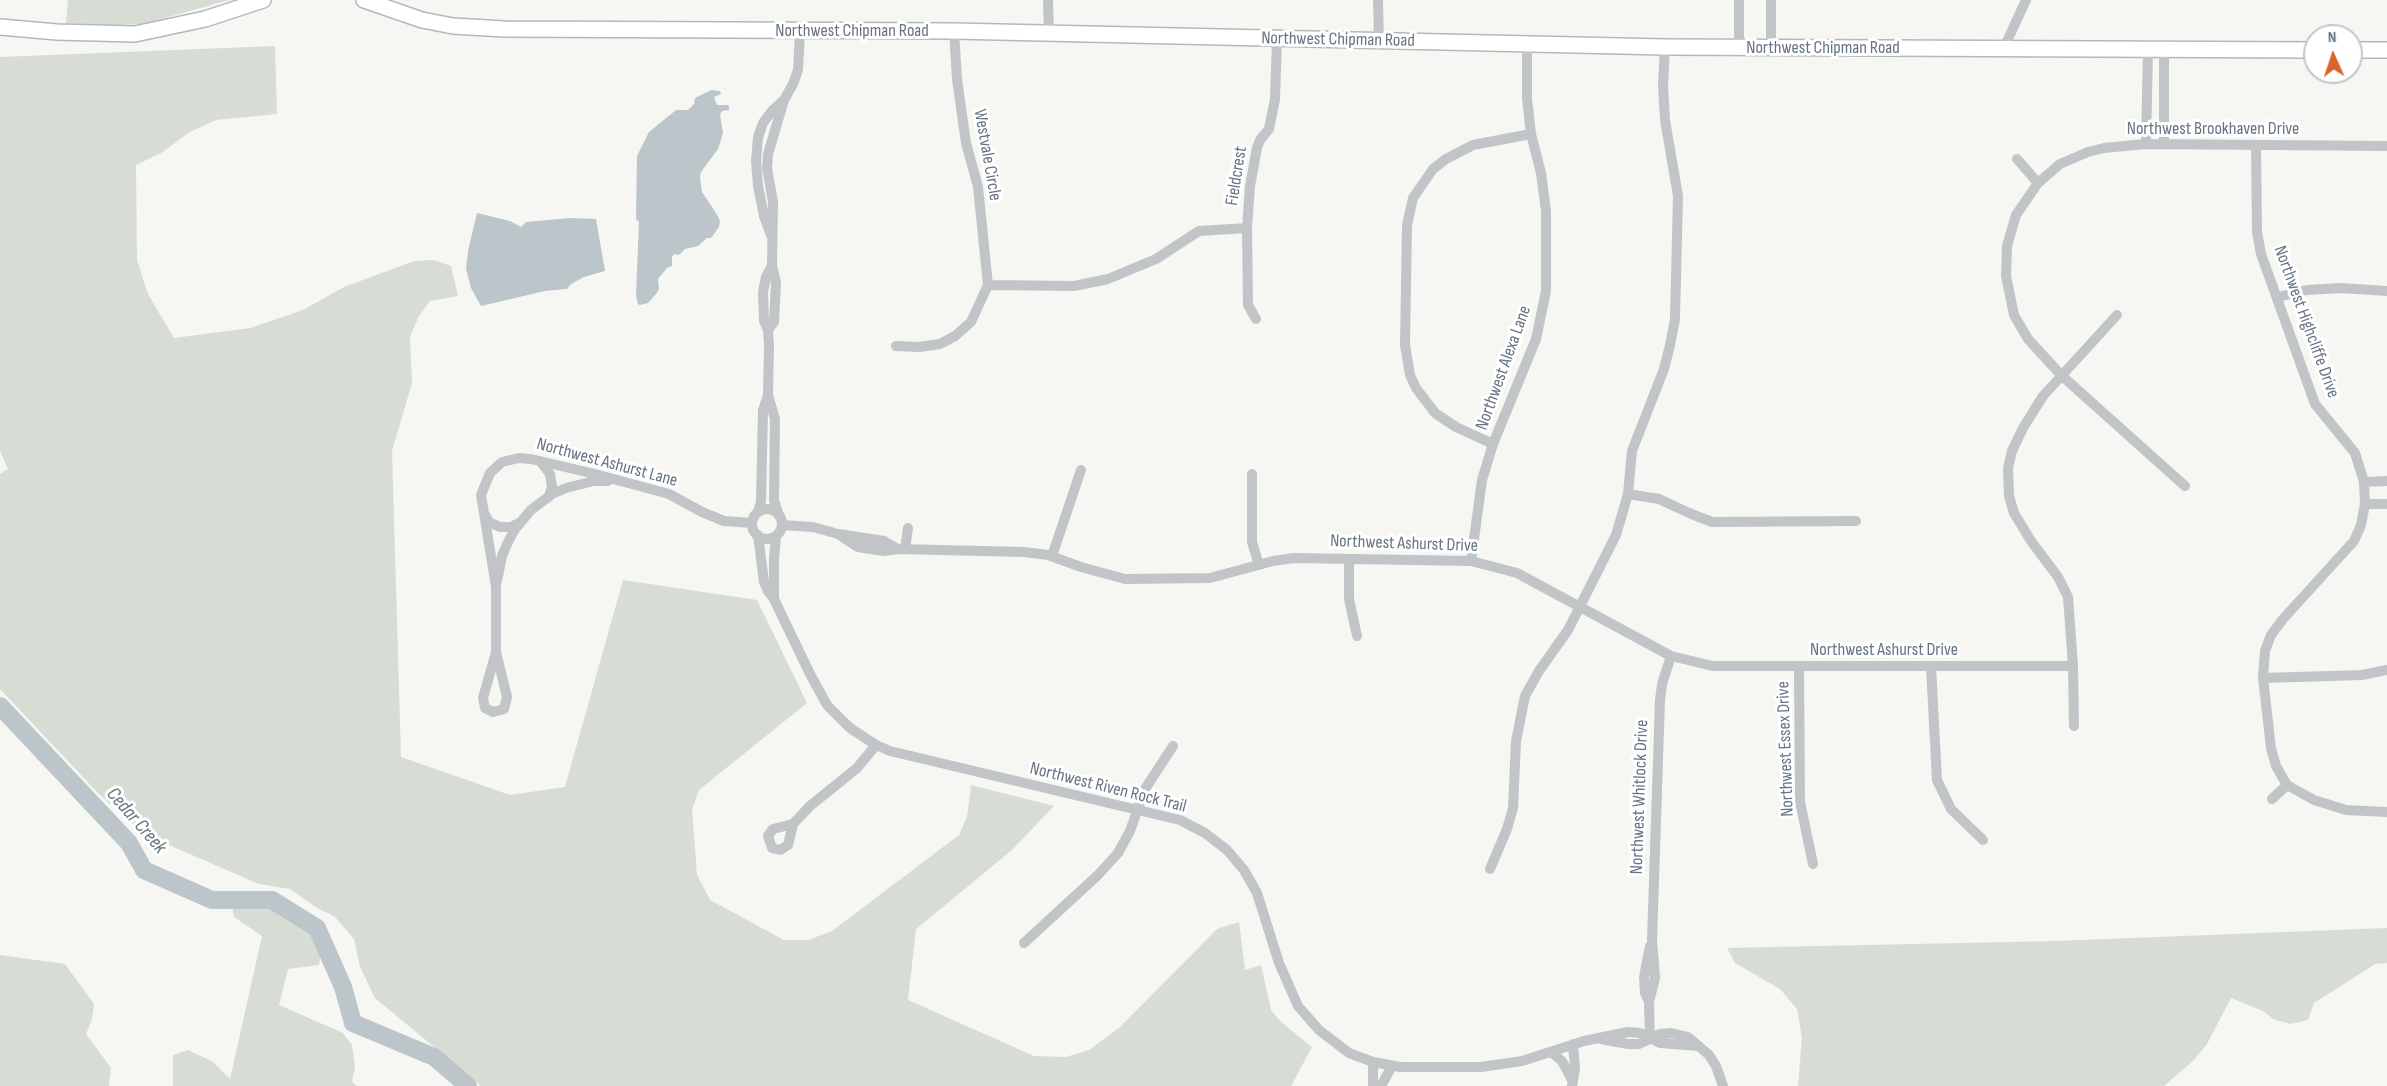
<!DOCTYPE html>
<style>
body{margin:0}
#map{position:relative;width:2387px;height:1086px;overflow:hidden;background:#f6f6f3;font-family:"Sofia Sans Condensed",sans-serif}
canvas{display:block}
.north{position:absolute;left:2303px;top:24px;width:60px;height:60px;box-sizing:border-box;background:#fff;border:2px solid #c2c7cd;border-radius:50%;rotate:357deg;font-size:16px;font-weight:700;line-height:24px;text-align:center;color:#667483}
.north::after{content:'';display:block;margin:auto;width:21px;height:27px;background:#dd632c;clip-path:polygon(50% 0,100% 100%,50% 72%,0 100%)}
</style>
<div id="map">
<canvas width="2387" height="1086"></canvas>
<div class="north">N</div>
</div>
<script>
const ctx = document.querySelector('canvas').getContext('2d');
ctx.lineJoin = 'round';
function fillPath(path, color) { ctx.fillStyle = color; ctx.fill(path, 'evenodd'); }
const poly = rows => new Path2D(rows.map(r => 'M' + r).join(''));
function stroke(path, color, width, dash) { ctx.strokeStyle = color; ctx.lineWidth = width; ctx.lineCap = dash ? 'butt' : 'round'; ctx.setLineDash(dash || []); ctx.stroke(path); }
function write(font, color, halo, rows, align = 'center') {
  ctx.font = font + ' "Sofia Sans Condensed",sans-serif'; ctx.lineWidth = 6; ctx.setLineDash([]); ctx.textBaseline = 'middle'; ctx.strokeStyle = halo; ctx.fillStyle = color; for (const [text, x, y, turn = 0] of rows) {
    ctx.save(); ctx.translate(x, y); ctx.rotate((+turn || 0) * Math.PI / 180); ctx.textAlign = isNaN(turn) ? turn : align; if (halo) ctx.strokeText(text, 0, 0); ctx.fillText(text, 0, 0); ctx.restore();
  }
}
const green = poly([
 [68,0,229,0,144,24,110,25,66,23],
 [275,46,277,114,216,120,188,133,163,152,136,165,137,260,148,294,174,338,250,328,303,310,344,287,414,261,434,260,451,266,458,296,430,301,419,316,410,337,412,383,392,451,401,757,510,795,565,787,623,580,757,600,807,703,699,790,692,809,697,875,710,900,784,940,808,940,832,931,959,835,967,817,971,785,1054,806,1012,850,916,929,908,1000,1034,1056,1066,1057,1089,1050,1120,1027,1217,929,1239,922,1245,970,1261,965,1271,1010,1281,1022,1312,1047,1291,1086,481,1086,375,998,360,967,354,939,335,917,317,908,290,889,259,884,155,839,130,822,99,794,0,689,0,474,8,469,0,451,0,57],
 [232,905,270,906,295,917,311,932,321,952,319,965,288,969,279,1005,343,1033,352,1045,355,1067,352,1082,357,1086,173,1086,173,1055,188,1050,213,1062,230,1079,262,936,234,917],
 [2387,928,2387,963,2375,964,2314,1003,2308,1020,2290,1024,2273,1019,2263,1011,2231,998,2207,1044,2194,1060,2164,1086,1798,1086,1802,1038,1797,1009,1780,989,1735,963,1727,948,2055,941],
 [0,955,65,964,94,1004,92,1019,86,1034,111,1068,109,1086,0,1086]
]);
const water = poly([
 [711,90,720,91,721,94,714,97,717,105,728,105,729,107,729,110,722,111,720,114,723,133,718,149,701,172,700,177,702,192,716,213,720,221,719,227,711,238,707,238,698,246,685,249,679,255,674,254,672,257,672,266,667,268,658,279,659,289,656,294,648,303,640,305,638,304,636,296,639,222,636,219,637,156,649,132,676,110,688,110,694,104,695,98],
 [477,213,510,221,521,227,526,222,571,218,596,219,605,271,584,277,571,284,567,289,545,291,481,306,471,288,466,269,468,251]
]);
const river = poly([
 [0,706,129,843,144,870,212,900,272,900,317,928,343,987,353,1023,434,1057,468,1086]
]);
const minor = poly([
 [1048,0,1049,34],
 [1378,0,1379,40],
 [954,31,957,79,966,143,978,187,988,285],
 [1739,48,1739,0],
 [1771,48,1771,0],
 [2003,50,2026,0],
 [2146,144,2148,49],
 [2164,144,2164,50],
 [2256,146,2257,232,2261,254,2315,404,2355,453,2364,482,2365,504,2361,525,2354,541,2283,619,2271,635,2265,651,2263,678,2271,748,2276,766,2287,785,2314,800,2346,810,2387,812],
 [2017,159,2038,183],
 [771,235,764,216,758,186,756,161,758,137,763,123,772,111,784,100],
 [988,285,1074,286,1108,279,1156,259,1199,231,1247,228],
 [2278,297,2307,290,2341,288,2387,291],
 [1256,319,1248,305,1247,228,1250,186,1257,148,1260,140,1269,129,1275,99,1277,39],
 [768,330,774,322,776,282,772,266,773,202,767,168,768,154,784,100,793,84,798,70,800,31],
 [896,346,919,347,940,344,955,336,971,322,988,285],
 [768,395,775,419,774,500,778,513],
 [1493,444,1456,427,1435,413,1416,388,1410,375,1405,345,1407,225,1413,198,1433,169,1446,159,1473,145,1531,134],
 [541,462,550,474,552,486,549,497],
 [1252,474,1252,542,1259,565],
 [2364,482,2387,481],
 [2185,486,2061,375,2028,339,2014,315,2006,276,2007,246,2016,215,2038,183,2060,164,2088,152,2104,148,2146,144,2387,146],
 [1628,494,1659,499,1689,513,1712,522,1856,521],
 [2365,504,2387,504],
 '752 524a15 15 0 1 1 30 0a15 15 0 1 1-30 0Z',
 [758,512,761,501,763,410,768,395,769,344,768,330,764,321,763,292,766,277,772,266],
 [484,513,489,522,500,527,511,527,519,523],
 [782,525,813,527,838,534,884,541,898,549],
 [838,534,858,547,883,551,898,549,1024,552,1048,555,1081,567,1125,579,1210,578,1273,561,1294,558,1471,561,1517,573,1671,656,1713,666,2073,666],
 [758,535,764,582,768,591,774,599,810,674,827,705,850,728,876,745,890,751,1180,820,1205,833,1227,850,1244,870,1257,893,1279,963,1298,1006,1319,1030,1349,1053,1373,1062,1400,1067,1481,1067,1522,1061,1584,1041,1628,1032,1640,1033,1660,1043,1699,1046],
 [905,549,908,528],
 [1052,556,1081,470],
 [1349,559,1349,599,1357,636],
 [1471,561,1482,480,1493,444,1536,339,1546,291,1546,211,1541,173,1531,134,1527,98,1527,43],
 [497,581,502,556,508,542,515,529,531,510,552,494,566,488,594,481,608,481],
 [774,599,774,558,776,536],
 [496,652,507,697,504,709,493,712,485,708,483,698,496,652,496,587,481,495,490,473,502,462,519,458,531,459,595,474,669,494,702,512,724,521,752,523],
 [1931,667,1937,780,1951,809,1983,840],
 [1799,668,1800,802,1813,864],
 [2263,678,2362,675,2387,670],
 [2074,726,2073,666,2068,597,2058,577,2031,541,2014,513,2009,496,2008,468,2012,451,2023,428,2043,396,2117,315],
 [2272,799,2287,785],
 [793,824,788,845,780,850,772,848,768,836,773,829,793,824,810,806,857,768,876,745],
 [1490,869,1507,829,1513,808,1516,741,1525,696,1539,671,1568,630,1616,535,1628,494,1632,451,1664,369,1670,345,1675,319,1678,196,1665,120,1663,86,1665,47],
 [1024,943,1098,875,1118,853,1130,831,1145,789,1173,746],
 [1649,1002,1645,993,1644,977,1650,946],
 [1601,1039,1628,1044,1639,1044,1660,1034,1671,1033,1688,1037,1709,1055,1716,1066,1723,1086],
 [1650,1039,1649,1002,1655,978,1652,940,1660,700,1662,684,1671,656],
 [1551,1052,1562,1061,1572,1080],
 [1373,1062,1373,1086],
 [1381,1086,1392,1066],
 [1572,1086,1575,1069,1573,1044]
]);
const secondary = poly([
 [364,0,422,20,453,26,504,29,954,31,1665,47,2315,50],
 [0,27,57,32,135,34,205,19,263,0],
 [2351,50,2387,50]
]);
const streetNames = [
 ["Northwest Chipman Road",852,31],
 ["Northwest Chipman Road",1338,40,1],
 ["Northwest Chipman Road",1823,48],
 ["Northwest Brookhaven Drive",2213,129],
 ["Westvale Circle",987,155,80],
 ["Fieldcrest",1237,176,-81],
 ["Northwest Highcliffe Drive",2306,322,70],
 ["Northwest Alexa Lane",1504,368,-70],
 ["Northwest Ashurst Lane",607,463,15],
 ["Northwest Ashurst Drive",1404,544,2],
 ["Northwest Ashurst Drive",1884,650],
 ["Northwest Essex Drive",1786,749,-92],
 ["Northwest Riven Rock Trail",1108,788,14],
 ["Northwest Whitlock Drive",1640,797,-88]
];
const waterNames = [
 ["Cedar Creek",136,821,49]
];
fillPath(green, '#d7ddd4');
fillPath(water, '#bbc5ca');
stroke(river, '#bbc5ca', 18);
stroke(secondary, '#b4b8bd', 18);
stroke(minor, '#c1c5c8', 10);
stroke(secondary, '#fff', 15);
write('18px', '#667483', '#fff', streetNames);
write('italic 20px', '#62757f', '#fff', waterNames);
</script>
